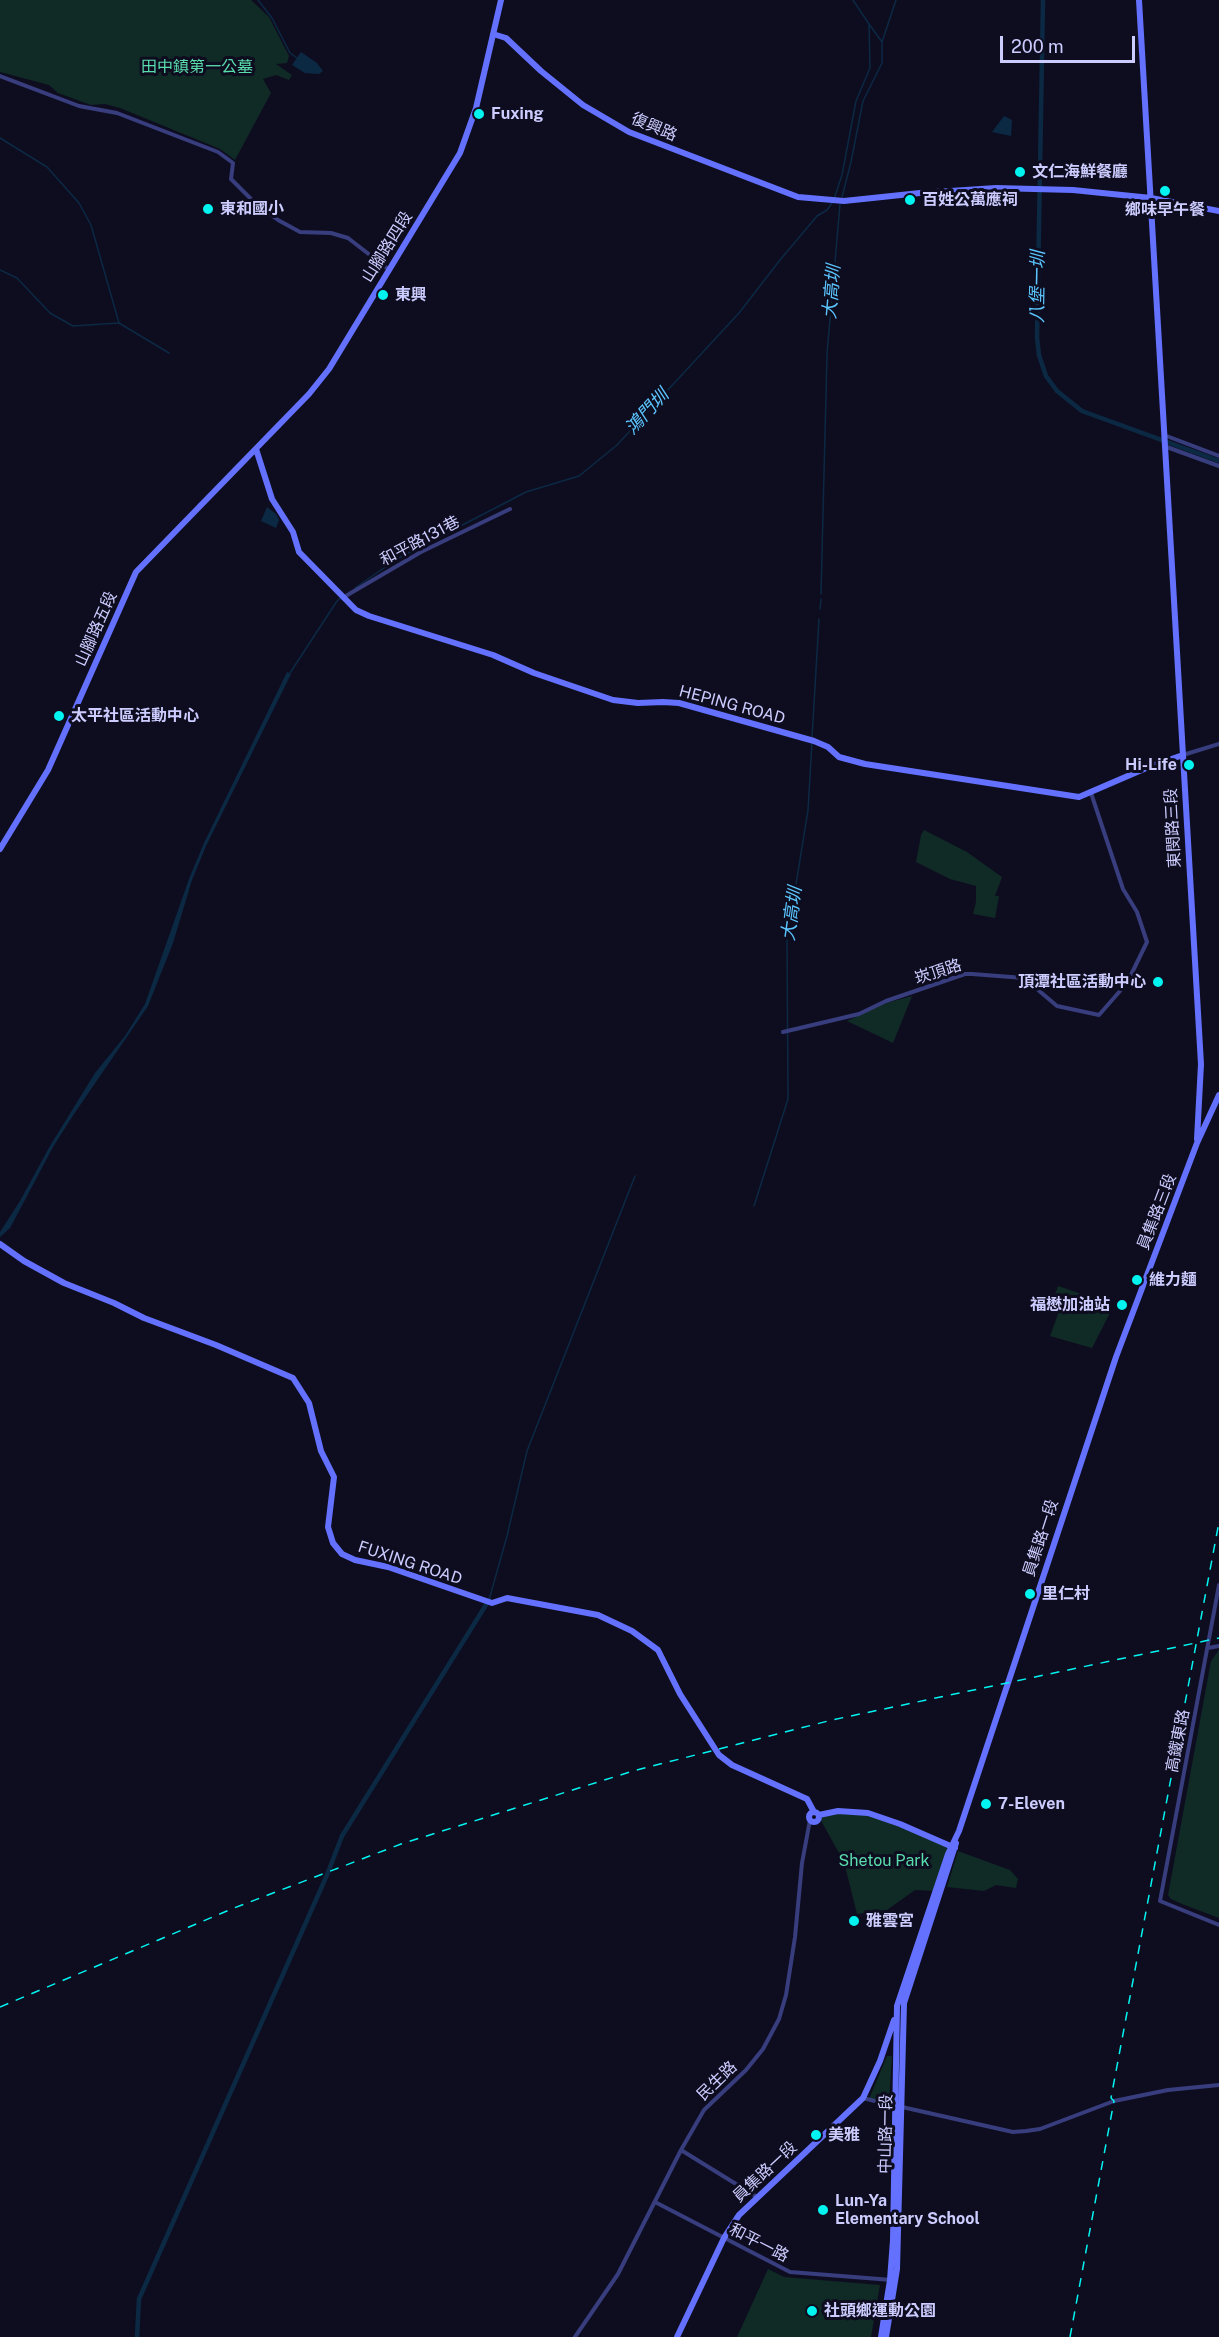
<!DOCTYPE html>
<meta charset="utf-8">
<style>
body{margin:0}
#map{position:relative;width:1219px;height:2337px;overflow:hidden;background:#0e0d20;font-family:"Public Sans",sans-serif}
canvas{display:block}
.scale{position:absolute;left:1000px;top:36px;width:135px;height:27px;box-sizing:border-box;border:3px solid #ccf;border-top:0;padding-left:8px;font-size:18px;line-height:21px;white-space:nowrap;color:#ccf;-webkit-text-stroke:4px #0e0d20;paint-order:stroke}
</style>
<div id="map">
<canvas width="1219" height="2337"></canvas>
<div class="scale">200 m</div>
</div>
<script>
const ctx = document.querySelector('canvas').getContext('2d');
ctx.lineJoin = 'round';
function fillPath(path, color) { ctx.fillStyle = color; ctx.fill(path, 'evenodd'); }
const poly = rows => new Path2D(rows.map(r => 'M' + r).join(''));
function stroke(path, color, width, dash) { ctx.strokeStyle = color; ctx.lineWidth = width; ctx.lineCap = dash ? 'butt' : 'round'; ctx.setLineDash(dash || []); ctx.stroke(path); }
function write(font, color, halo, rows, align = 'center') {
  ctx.font = font + ' "Public Sans","Noto Sans TC",sans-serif'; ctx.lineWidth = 6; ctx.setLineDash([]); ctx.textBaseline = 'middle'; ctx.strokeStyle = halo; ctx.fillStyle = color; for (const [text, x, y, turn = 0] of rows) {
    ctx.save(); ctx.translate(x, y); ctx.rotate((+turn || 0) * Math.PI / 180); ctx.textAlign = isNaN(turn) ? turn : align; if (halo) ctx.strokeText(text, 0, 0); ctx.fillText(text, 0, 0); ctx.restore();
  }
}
const green = poly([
 [0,0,251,0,269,17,289,56,287,63,276,64,292,75,289,80,276,75,263,79,271,93,235,160,220,149,120,108,105,104,91,105,58,93,49,85,0,72],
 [924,830,967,852,1002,877,995,896,999,896,995,918,973,914,976,902,976,886,950,879,916,862,921,835],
 [912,996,893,1043,847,1021,883,1004],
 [1058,1286,1085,1295,1111,1311,1092,1348,1050,1336,1058,1314,1049,1311],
 [1219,1650,1219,1918,1182,1904,1171,1899,1168,1895,1211,1661],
 [838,1811,868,1813,951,1847,936,1891,915,1890,887,1910,857,1914,844,1862,819,1817],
 [958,1851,1010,1870,1018,1879,1016,1888,996,1885,984,1891,947,1887],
 [887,2056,892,2056,889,2104,869,2099],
 [768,2269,784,2277,880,2285,871,2337,737,2337]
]);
const water = poly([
 [301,52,317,63,323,71,319,74,305,73,292,65],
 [1004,116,1012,120,1011,136,992,132],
 [267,507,276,514,279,520,276,528,261,521],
 [287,672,291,674,206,846,192,880,173,943,148,1006,72,1117,53,1147,10,1228,0,1237,0,1232,20,1201,50,1146,95,1073,125,1036,145,1004,189,879,204,843]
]);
const stream = poly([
 [258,0,272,18,290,53,297,58],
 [869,24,882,42],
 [0,138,47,167,79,203,91,225,119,323,169,353],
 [842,197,851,162,863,101,882,63,882,42,896,0],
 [834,199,842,175,856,101,870,68,869,24,853,0],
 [0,270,17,278,50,313,73,326,119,323],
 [355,588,397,559,526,492,579,476,617,445,739,313,780,260,817,216,827,210,832,203],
 [821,594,827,354,840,204],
 [820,609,821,599],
 [290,673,337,601,341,598],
 [812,738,819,619],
 [754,1206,788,1099,787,940,808,810,812,742],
 [489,1600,507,1536,527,1451,635,1176]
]);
const canal = poly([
 [1043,0,1037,338,1039,355,1046,376,1057,391,1082,411,1219,461],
 [137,2337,139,2299,327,1875,342,1836,489,1600]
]);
const street = poly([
 [0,76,79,106,117,113,218,152,233,163,231,179,256,204,278,220,300,232,331,233,348,238,388,269],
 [1164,435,1219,456],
 [1164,446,1219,466],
 [344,597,421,552,510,509],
 [1183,755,1219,744],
 [783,1032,859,1014,886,1001,965,974,972,974,1024,978,1057,1006,1099,1015,1127,983,1147,942,1137,912,1123,889,1091,793],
 [1219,1585,1160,1901,1219,1925],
 [1208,1648,1219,1646],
 [863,2098,894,2106],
 [902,2107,1013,2132,1026,2131,1040,2129,1114,2101,1168,2090,1219,2085],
 [681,2150,757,2197],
 [655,2202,790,2272,892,2280],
 [575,2337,618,2274,681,2150,704,2110,746,2070,763,2049,779,2019,786,1995,795,1937,802,1863,810,1820]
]);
const secondary = poly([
 [1139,0,1201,1064,1197,1139],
 [493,34,506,38,541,71,583,105,629,132,798,197,844,201,920,193,996,188,1073,190,1151,198,1219,211],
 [256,449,272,499,293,532,299,552,356,610,369,616,493,655,534,673,613,700,638,703,663,702,679,703,814,741,828,747,839,757,865,764,1079,797,1151,766,1183,755],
 [0,849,48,770,136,572,309,394,329,369,460,153,476,108,501,0],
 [0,1244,24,1261,64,1283,114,1303,144,1318,216,1345,293,1378,309,1403,321,1451,334,1477,328,1527,333,1543,342,1554,355,1560,388,1567,492,1603,507,1598,598,1615,632,1631,658,1650,680,1694,719,1755,732,1765,807,1799,814,1812],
 '809 1817a5 5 0 1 1 10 0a5 5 0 1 1-10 0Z',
 [819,1815,838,1811,868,1813,900,1824,955,1848],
 [677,2337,724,2238,739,2215,863,2098,880,2061,894,2020],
 [881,2337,890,2280,893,2240,897,2006,948,1854,959,1831,1116,1357,1197,1143,1219,1095],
 [886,2337,897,2269,904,2003,956,1843]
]);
const rail = poly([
 [0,2007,234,1908,401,1844,633,1771,832,1720,1219,1638],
 [1070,2337,1114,2101,1111,2098,1219,1522]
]);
const markers = [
 [479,114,6,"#02f4f1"],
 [1020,172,6,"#02f4f1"],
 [1165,191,6,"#02f4f1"],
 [910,200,6,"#02f4f1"],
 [208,209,6,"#02f4f1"],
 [383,295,6,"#02f4f1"],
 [59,716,6,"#02f4f1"],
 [1189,765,6,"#02f4f1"],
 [1158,982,6,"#02f4f1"],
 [1137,1280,6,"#02f4f1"],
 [1122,1305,6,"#02f4f1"],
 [1030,1594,6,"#02f4f1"],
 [986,1804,6,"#02f4f1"],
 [854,1921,6,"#02f4f1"],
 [816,2135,6,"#02f4f1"],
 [823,2210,6,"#02f4f1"],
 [812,2311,6,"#02f4f1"]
];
const parkNames = [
 ["田中鎮第一公墓",197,67],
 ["Shetou Park",884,1861]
];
const poiNames = [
 ["Fuxing",491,114],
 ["文仁海鮮餐廳",1032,172],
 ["百姓公萬應祠",922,200],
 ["東和國小",220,209],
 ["鄉味早午餐",1165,210,"center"],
 ["東興",395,295],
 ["太平社區活動中心",71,716],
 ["Hi-Life",1177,765,"right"],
 ["頂潭社區活動中心",1146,982,"right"],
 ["維力麵",1149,1280],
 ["福懋加油站",1110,1305,"right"],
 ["里仁村",1042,1594],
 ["7-Eleven",998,1804],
 ["雅雲宮",866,1921],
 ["美雅",828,2135],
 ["Lun-Ya",835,2201],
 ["Elementary School",835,2219],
 ["社頭鄉運動公園",824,2311]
];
const streetNames = [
 ["復興路",654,127,23],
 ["山腳路四段",387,247,-58],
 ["和平路131巷",420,541,-28],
 ["山腳路五段",96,629,-66],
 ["HEPING ROAD",732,705,15],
 ["東閔路三段",1173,828,-93],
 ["崁頂路",938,972,-18],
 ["員集路三段",1157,1212,-69],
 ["員集路一段",1041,1538,-72],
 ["FUXING ROAD",410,1563,18],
 ["高鐵東路",1178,1741,-79],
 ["民生路",717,2081,-44],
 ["中山路一段",886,2134,-89],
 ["員集路一段",765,2172,-43],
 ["和平一路",759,2243,27]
];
const waterNames = [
 ["八堡一圳",1038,287,-89],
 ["大高圳",832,292,-85],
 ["鴻門圳",647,412,-47],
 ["大高圳",792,914,-82]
];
fillPath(green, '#102a26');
fillPath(water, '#0c2944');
stroke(stream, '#0c2944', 1.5);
stroke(canal, '#0c2944', 4.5);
stroke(street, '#383d7e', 4);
stroke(secondary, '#6471fe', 6);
stroke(rail, '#02f4f1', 1.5, [9, 8]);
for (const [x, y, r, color] of markers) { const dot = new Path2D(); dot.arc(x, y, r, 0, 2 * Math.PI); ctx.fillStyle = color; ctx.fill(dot); stroke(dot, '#0e0d20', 2); }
write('16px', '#59ddad', '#0e0d20', parkNames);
write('bold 16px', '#ccf', '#0e0d20', poiNames, 'left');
write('16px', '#ccf', '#0e0d20', streetNames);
write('italic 18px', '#5bc5fe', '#0e0d20', waterNames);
</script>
